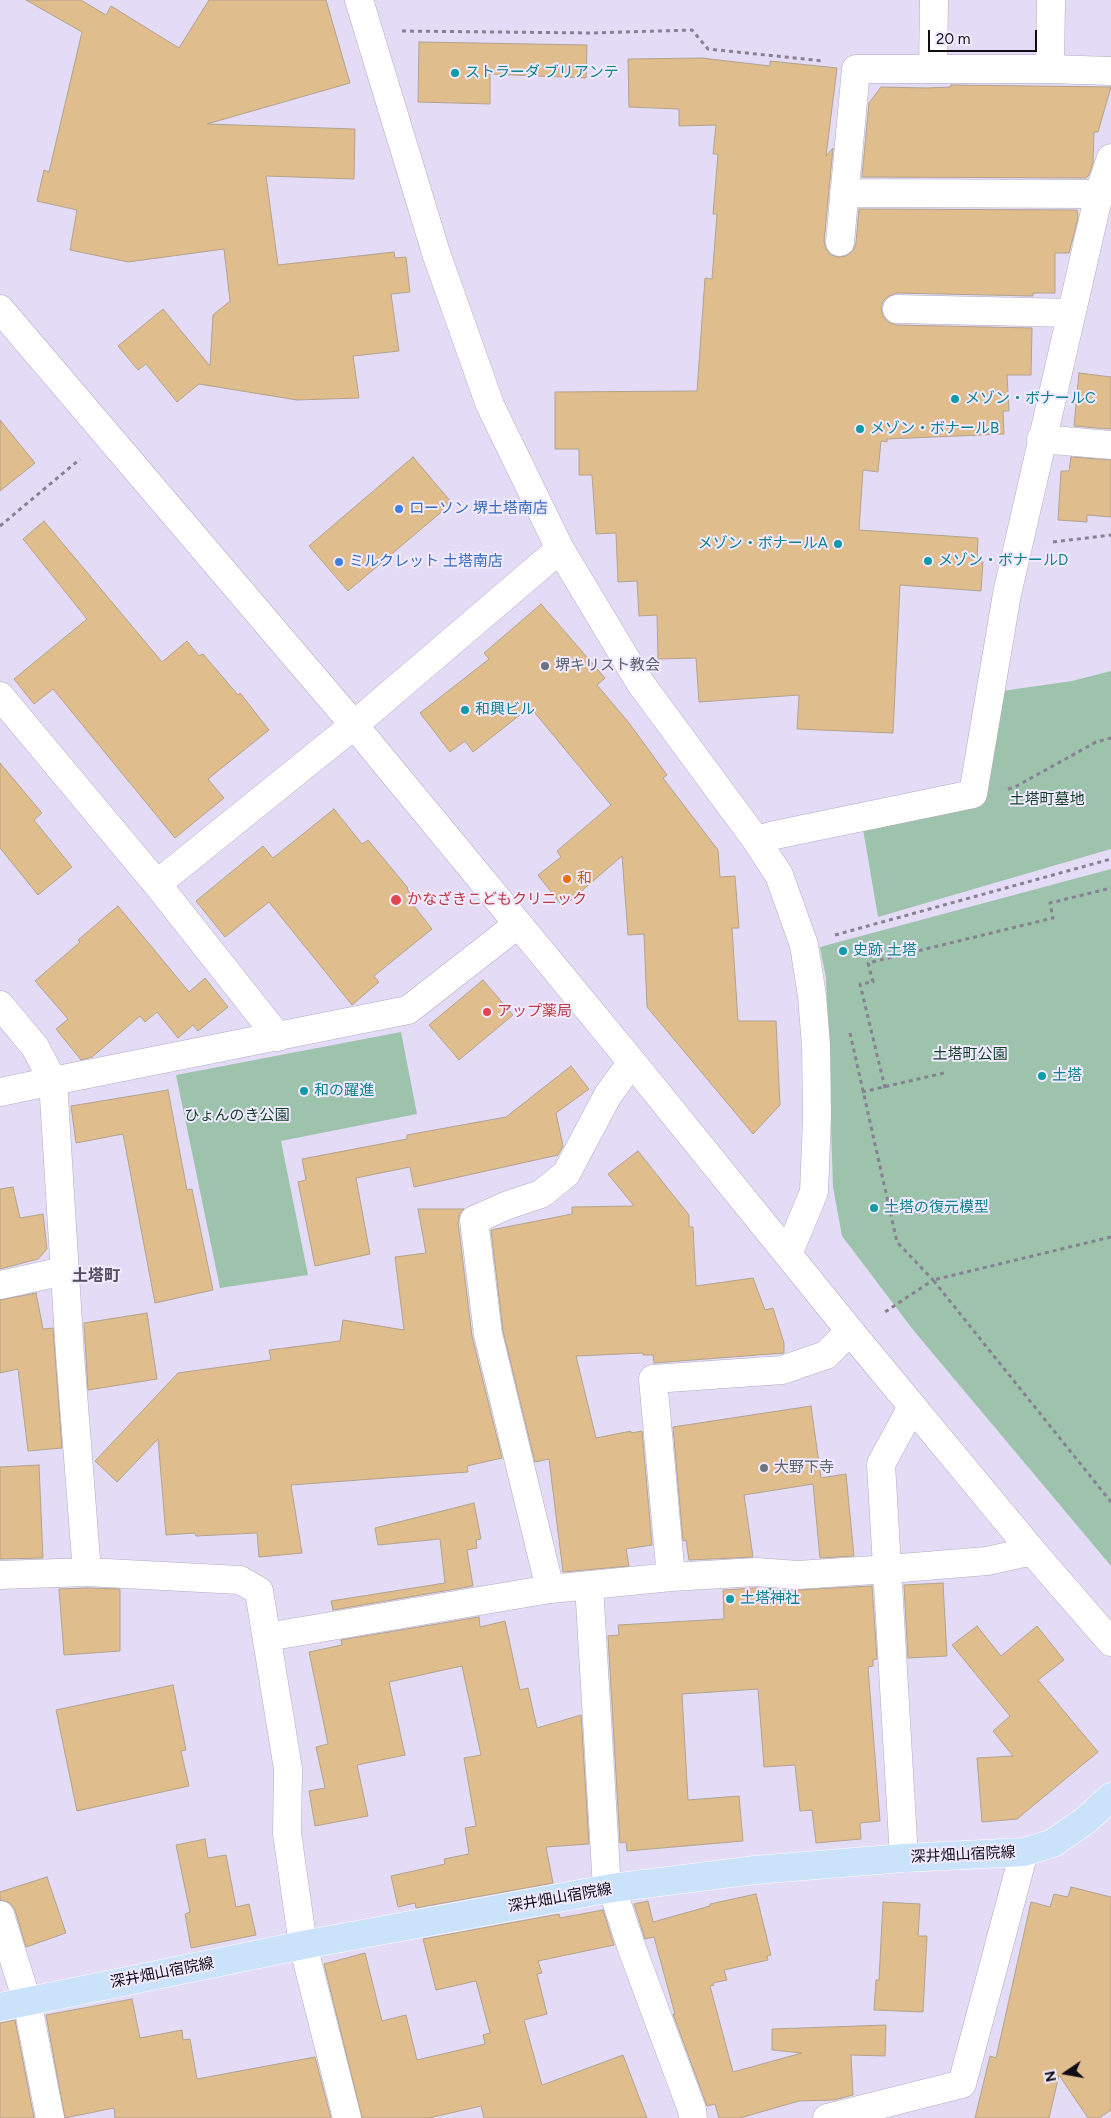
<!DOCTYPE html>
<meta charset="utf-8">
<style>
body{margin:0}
#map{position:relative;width:1111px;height:2118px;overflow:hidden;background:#e4dcf6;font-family:Figtree,sans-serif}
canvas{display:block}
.north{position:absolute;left:1041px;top:2048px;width:50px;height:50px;-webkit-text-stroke:4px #f1eaff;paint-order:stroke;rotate:258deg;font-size:14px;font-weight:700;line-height:20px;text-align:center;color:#100d15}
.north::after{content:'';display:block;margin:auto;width:18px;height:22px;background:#100d15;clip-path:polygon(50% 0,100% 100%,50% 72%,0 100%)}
.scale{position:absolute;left:928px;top:30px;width:109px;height:22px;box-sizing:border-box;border:2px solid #100d15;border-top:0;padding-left:6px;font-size:15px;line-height:18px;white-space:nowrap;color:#100d15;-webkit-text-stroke:4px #f1eaff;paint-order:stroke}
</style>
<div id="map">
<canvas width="1111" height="2118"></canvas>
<div class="north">N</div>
<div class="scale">20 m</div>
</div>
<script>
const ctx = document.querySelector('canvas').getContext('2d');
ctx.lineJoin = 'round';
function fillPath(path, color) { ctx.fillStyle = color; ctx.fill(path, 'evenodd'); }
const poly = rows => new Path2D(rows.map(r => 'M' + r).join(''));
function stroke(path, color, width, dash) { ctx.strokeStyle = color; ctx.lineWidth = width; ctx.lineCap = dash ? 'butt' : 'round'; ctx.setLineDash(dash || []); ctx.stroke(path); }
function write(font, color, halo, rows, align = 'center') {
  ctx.font = font + ' Figtree,"Noto Sans JP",sans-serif'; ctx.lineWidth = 4; ctx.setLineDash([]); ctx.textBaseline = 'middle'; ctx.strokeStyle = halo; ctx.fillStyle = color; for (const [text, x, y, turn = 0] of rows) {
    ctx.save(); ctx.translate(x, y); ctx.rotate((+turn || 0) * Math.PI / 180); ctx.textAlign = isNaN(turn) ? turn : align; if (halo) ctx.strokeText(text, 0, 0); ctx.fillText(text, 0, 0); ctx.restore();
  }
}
const green = poly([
 [1111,671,1111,849,878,917,863,829,979,805,1002,691,1072,681],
 [1111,869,1111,1566,914,1331,842,1236,833,1187,827,1002,826,978,820,947],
 [401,1032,417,1114,281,1141,308,1275,220,1288,176,1075]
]);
const building = poly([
 [26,0,81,0,106,15,111,6,179,48,209,0,326,0,350,83,207,124,355,129,354,179,266,176,278,265,394,252,395,258,406,257,410,292,391,294,399,351,353,356,359,398,297,400,199,384,177,402,146,364,138,370,118,346,163,309,210,366,213,315,230,301,224,249,128,262,70,250,77,210,37,201,44,170,49,172,82,32,26,0],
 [419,42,587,45,586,78,490,74,490,104,418,102,419,42],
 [702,58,770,66,770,61,837,68,826,156,833,148,824,241,826,249,831,255,838,257,846,256,853,251,856,243,859,209,1077,210,1078,218,1069,253,1055,253,1055,293,1033,293,1033,296,897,293,889,296,883,301,881,308,883,316,888,322,896,325,1032,328,1031,375,1007,375,1009,411,1003,411,1004,434,887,439,887,442,881,441,878,472,863,470,859,530,978,538,977,561,983,562,981,591,900,585,893,733,797,729,799,695,699,702,696,658,658,659,657,615,639,616,637,581,618,582,616,533,596,534,592,475,579,475,579,449,555,449,555,392,697,391,705,278,712,279,717,214,713,214,718,154,713,154,716,125,679,126,679,109,629,107,628,59,702,58],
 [951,85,1111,87,1098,132,1094,132,1093,163,1089,175,1086,178,862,177,869,103,881,87,927,88,951,87,951,85],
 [1079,373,1111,377,1111,429,1074,426,1079,373],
 [0,420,35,463,0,491,0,420],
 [413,457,452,503,348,591,309,546,413,457],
 [1071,457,1111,460,1111,517,1087,515,1087,522,1058,520,1061,471,1069,471,1071,457],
 [44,521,162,662,187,641,199,656,203,654,238,695,240,693,269,730,208,779,224,798,175,838,53,689,34,704,14,679,87,619,23,539,44,521],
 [541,604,605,678,597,685,629,723,667,775,663,778,718,850,720,877,735,876,739,928,732,928,738,1021,776,1021,780,1105,753,1134,647,1007,644,934,628,935,622,856,563,907,538,875,561,857,557,851,611,805,530,707,473,752,465,741,450,752,420,713,489,659,484,653,541,604],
 [0,763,42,813,34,820,72,867,38,895,0,848,0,763],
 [334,809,362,844,368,840,408,888,407,889,415,900,411,902,432,929,374,976,379,982,352,1005,269,902,225,937,196,901,263,846,273,858,334,809],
 [118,906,189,992,205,978,228,1007,198,1031,193,1025,178,1038,157,1012,145,1022,140,1016,92,1057,81,1060,56,1029,68,1019,35,981,80,942,78,940,118,906],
 [483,980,513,1015,459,1060,429,1025,483,980],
 [571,1066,589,1089,556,1113,563,1146,558,1155,414,1187,410,1167,356,1178,370,1254,315,1266,298,1182,306,1180,302,1159,407,1139,407,1135,506,1117,571,1066],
 [168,1090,187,1190,192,1189,213,1290,155,1303,123,1134,76,1143,71,1106,168,1090],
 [638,1151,689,1215,689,1227,693,1227,696,1286,753,1278,765,1310,773,1308,784,1343,784,1353,654,1363,653,1355,643,1355,643,1353,576,1356,596,1438,631,1431,631,1433,642,1431,652,1545,626,1549,629,1566,563,1572,549,1459,535,1462,503,1331,491,1230,572,1214,572,1207,634,1206,608,1174,638,1151],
 [13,1187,20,1218,43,1214,47,1249,38,1259,0,1269,0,1189,13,1187],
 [418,1209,464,1209,460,1213,458,1222,472,1336,502,1458,467,1466,468,1472,291,1485,302,1553,259,1557,257,1533,196,1536,195,1533,166,1535,158,1439,117,1482,95,1461,178,1373,271,1360,269,1350,340,1341,343,1320,404,1330,395,1257,426,1253,418,1209],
 [36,1293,43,1329,53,1328,62,1448,28,1451,18,1369,0,1373,0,1300,36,1293],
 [147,1313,157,1379,88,1390,84,1323,147,1313],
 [811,1406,821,1478,846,1474,854,1556,820,1558,813,1484,744,1495,753,1557,689,1560,686,1540,683,1541,673,1427,811,1406],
 [39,1465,43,1558,0,1559,0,1467,39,1465],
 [474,1503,481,1539,476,1540,477,1548,467,1550,473,1586,333,1610,331,1601,445,1583,440,1539,378,1545,375,1528,474,1503],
 [943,1583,947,1656,908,1658,904,1585,943,1583],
 [872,1586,877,1659,873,1660,873,1666,868,1667,880,1821,860,1823,861,1839,816,1843,812,1810,800,1811,795,1765,764,1767,758,1689,682,1694,688,1800,739,1796,743,1841,627,1851,626,1842,620,1843,608,1636,619,1635,618,1625,724,1619,723,1590,756,1588,758,1588,759,1592,872,1586],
 [87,1588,120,1589,120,1651,64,1655,59,1589,87,1588],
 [479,1617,480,1627,505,1621,520,1690,528,1688,537,1728,581,1715,589,1844,546,1847,553,1883,416,1908,415,1903,398,1907,391,1876,445,1864,444,1859,469,1854,465,1828,476,1826,464,1758,481,1755,462,1666,389,1682,405,1755,357,1765,368,1816,315,1826,309,1791,325,1788,316,1747,328,1744,309,1652,342,1645,341,1640,479,1617],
 [977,1626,1001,1656,1037,1626,1064,1660,1038,1680,1098,1752,1017,1819,982,1822,977,1758,1013,1756,993,1731,1010,1716,952,1645,977,1626],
 [173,1685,186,1750,181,1751,189,1786,77,1811,56,1710,173,1685],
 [205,1839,208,1858,226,1855,236,1907,249,1904,256,1935,191,1948,185,1914,190,1912,176,1845,205,1839],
 [47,1877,66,1933,26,1947,15,1910,10,1903,0,1900,0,1892,47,1877],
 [1071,1887,1111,1897,1111,2110,1099,2118,1088,2118,1059,2075,1049,2118,975,2118,990,2056,996,2058,1031,1902,1050,1907,1054,1894,1068,1897,1071,1887],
 [756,1894,771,1955,767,1956,768,1960,724,1970,727,1980,713,1983,714,1985,710,1986,733,2072,802,2053,772,2050,772,2029,886,2025,885,2056,851,2055,853,2095,834,2100,799,2101,740,2118,719,2118,715,2104,707,2106,673,2014,675,2014,654,1937,645,1939,634,1904,648,1901,653,1922,710,1906,710,1904,756,1894],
 [883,1902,920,1904,918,1936,927,1936,923,2012,874,2010,876,1980,879,1980,883,1902],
 [603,1910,614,1945,538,1961,542,1973,537,1974,547,2014,524,2020,542,2085,623,2055,647,2118,484,2118,481,2106,429,2118,362,2118,324,1964,365,1953,382,2021,406,2015,417,2060,485,2044,483,2035,490,2033,476,1981,436,1990,423,1939,559,1914,560,1918,603,1910],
 [132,1999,140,2038,182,2030,183,2040,190,2039,197,2079,315,2057,331,2118,115,2118,114,2108,65,2118,46,2015,132,1999],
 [15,2020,34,2118,0,2118,0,2023,15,2020]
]);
const path = poly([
 [402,31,590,33,692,30,708,49,824,61],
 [0,526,80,459],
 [1053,542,1111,535],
 [1008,789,1015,787,1096,742,1111,738],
 [835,935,1111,859],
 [850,1033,897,1242,933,1280,885,1312],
 [885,1088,860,984,873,982,868,963,1053,918,1050,903,1111,888],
 [862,1092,944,1073],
 [1111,1237,933,1280,1111,1502]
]);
const minor = poly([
 [359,0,436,253,490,405,560,549,641,684,756,840,779,875,804,945,812,996,816,1045,817,1117,814,1192,788,1254],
 [933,69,934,0],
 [1050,69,1051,0],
 [844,193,1099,194],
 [840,242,856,69,1050,69,1111,71],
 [0,309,354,725,632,1062,850,1331,1032,1551,1111,1642],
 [897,309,1071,313],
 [1041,439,1111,445],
 [0,696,157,884,278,1037],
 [756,840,775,835,973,794,1007,594,1099,194,1111,158],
 [157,884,354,725,560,549],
 [0,1005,35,1047,53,1081,408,1010,517,925],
 [0,1092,53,1081,70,1355,87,1572],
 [0,1285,64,1271],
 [0,1575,87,1572,240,1580,259,1591,288,1769,287,1833,303,1945,347,2118],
 [671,1577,653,1379,782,1370,826,1355,850,1331],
 [589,1585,607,1889],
 [550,1589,488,1334,474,1220,508,1205,541,1194,566,1174,608,1095,632,1062],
 [267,1637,550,1589,671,1577,756,1572,798,1575,889,1569,987,1561,1032,1551],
 [904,1858,881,1464,912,1407],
 [612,1888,631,1946,692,2110,693,2118],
 [0,1915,27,2001,50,2118],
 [827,2118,962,2084,1024,1852]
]);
const major = poly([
 [0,2007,303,1945,612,1888,755,1870,904,1858,1024,1852,1053,1843,1086,1820,1111,1797]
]);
const trees = [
 [770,1596]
];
const markers = [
 [455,73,5,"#0f9aa8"],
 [955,399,5,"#0f9aa8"],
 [860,429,5,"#0f9aa8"],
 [399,509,5,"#3f7fe0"],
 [838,544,5,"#0f9aa8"],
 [928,561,5,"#0f9aa8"],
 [339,562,5,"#3f7fe0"],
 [545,666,5,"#6b7280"],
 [465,710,5,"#0f9aa8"],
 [567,879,5,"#e8710a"],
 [396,900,6,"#e0444e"],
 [843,951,5,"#0f9aa8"],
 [487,1012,5,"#e0444e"],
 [1042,1076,5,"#0f9aa8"],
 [304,1091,5,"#0f9aa8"],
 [874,1208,5,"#0f9aa8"],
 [764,1468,5,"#6b7280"],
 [730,1599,5,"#0f9aa8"]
];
const cultureNames = [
 ["ストラーダ ブリアンテ",465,73],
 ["メゾン・ボナールC",965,399],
 ["メゾン・ボナールB",870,429],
 ["メゾン・ボナールA",828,544,"right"],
 ["メゾン・ボナールD",938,561],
 ["和興ビル",475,710],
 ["史跡 土塔",853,951],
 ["土塔",1052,1076],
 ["和の躍進",314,1091],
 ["土塔の復元模型",884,1208],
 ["土塔神社",740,1599]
];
const shopNames = [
 ["ローソン 堺土塔南店",409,509],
 ["ミルクレット 土塔南店",349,562]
];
const worshipNames = [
 ["堺キリスト教会",555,666],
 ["大野下寺",774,1468]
];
const parkNames = [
 ["土塔町墓地",1047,800],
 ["土塔町公園",970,1055],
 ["ひょんのき公園",237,1116]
];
const foodNames = [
 ["和",577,879]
];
const healthNames = [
 ["かなざきこどもクリニック",407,900],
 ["アップ薬局",497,1012]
];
const streetNames = [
 ["深井畑山宿院線",963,1855,-3],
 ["深井畑山宿院線",560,1898,-10],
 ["深井畑山宿院線",162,1973,-11]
];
const neighbourhoodNames = [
 ["土塔町",96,1276]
];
fillPath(green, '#9ec3ac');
fillPath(building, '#dfbd8c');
stroke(building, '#b2a28d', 1);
stroke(minor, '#b2aac2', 29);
stroke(major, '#fff', 29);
stroke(path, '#878193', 3, [4, 4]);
stroke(minor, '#fff', 28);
stroke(major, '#cae2fa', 28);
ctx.fillStyle = '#708685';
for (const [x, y] of trees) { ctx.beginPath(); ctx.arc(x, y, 8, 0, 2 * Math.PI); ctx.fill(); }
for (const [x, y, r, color] of markers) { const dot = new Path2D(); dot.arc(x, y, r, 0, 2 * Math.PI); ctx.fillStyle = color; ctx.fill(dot); stroke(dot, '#f1eaff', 2); }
write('15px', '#0d838f', '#f1eaff', cultureNames, 'left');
write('15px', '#366cbe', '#f1eaff', shopNames, 'left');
write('15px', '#5b616d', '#f1eaff', worshipNames, 'left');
write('15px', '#123f28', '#f1eaff', parkNames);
write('15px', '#c56008', '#f1eaff', foodNames, 'left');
write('15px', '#be3a42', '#f1eaff', healthNames, 'left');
write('15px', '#100d15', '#f1eaff', streetNames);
write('bold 16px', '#544d62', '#f1eaff', neighbourhoodNames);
</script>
